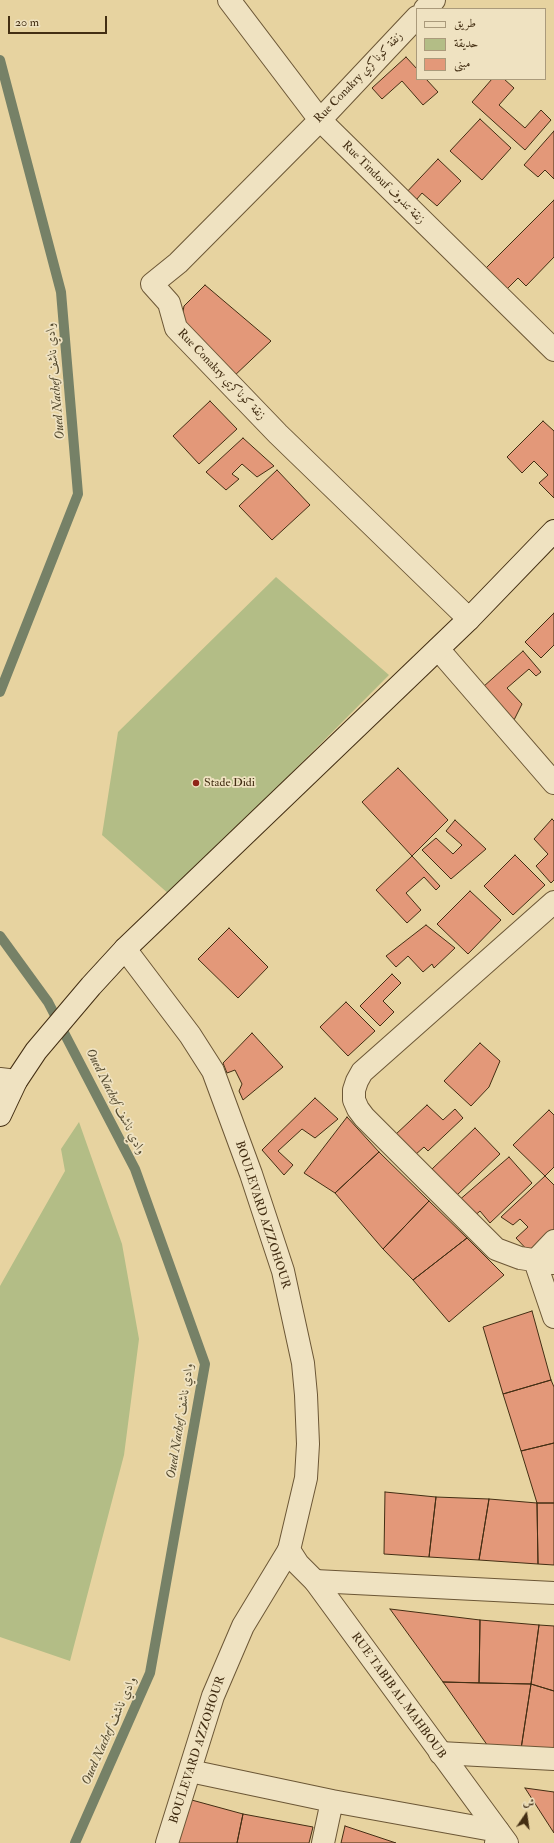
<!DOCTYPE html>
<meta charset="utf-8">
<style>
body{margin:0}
#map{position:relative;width:554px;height:1843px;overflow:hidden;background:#e7d3a0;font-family:"IM FELL Double Pica",Amiri,serif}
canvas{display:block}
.legend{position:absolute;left:416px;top:8px;width:130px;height:72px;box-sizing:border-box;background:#efe2c1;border:1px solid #aa9a7b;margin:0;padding:5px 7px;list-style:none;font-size:12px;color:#432e13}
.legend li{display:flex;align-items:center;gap:8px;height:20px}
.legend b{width:20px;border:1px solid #aa9a7b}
.north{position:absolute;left:506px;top:1795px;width:40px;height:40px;-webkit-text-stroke:3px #efe2c1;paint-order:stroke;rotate:13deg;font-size:11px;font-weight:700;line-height:16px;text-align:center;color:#432e13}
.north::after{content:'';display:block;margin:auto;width:14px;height:18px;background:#432e13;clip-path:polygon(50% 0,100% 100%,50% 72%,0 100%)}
.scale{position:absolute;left:8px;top:16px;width:99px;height:18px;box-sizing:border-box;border:2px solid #432e13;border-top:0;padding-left:5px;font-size:12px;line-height:14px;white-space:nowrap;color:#432e13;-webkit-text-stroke:3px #efe2c1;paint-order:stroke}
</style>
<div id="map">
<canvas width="554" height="1843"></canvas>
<ul class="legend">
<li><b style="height:5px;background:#efe2c1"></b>طريق</li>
<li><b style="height:11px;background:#b3bd86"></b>حديقة</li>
<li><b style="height:11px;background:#e39879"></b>مبنى</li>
</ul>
<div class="north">ش</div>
<div class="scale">20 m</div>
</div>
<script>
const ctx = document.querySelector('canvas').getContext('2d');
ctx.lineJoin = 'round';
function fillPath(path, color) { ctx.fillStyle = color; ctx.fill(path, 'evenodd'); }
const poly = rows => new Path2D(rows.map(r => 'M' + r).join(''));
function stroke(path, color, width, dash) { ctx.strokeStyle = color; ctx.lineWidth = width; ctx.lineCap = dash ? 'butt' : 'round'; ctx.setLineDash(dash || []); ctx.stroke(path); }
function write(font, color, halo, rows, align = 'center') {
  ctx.font = font + ' "IM FELL Double Pica",Amiri,serif'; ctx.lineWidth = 3.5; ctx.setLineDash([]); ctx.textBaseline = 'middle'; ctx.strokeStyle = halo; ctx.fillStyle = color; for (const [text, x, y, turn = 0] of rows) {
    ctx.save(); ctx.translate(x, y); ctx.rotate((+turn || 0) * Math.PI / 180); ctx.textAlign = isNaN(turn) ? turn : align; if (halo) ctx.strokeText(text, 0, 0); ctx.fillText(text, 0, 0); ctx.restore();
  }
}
const green = poly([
 [276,577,389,675,170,895,102,835,118,732],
 [79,1122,122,1244,139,1339,124,1455,70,1661,0,1637,0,1286,65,1171,61,1149]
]);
const stream = poly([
 [0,60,61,292,78,494,0,692],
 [0,936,48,1002,135,1169,205,1364,150,1673,75,1843]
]);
const building = poly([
 [406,57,417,69,417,79,426,79,438,92,423,105,402,81,382,99,372,88,406,57],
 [492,79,504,79,514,88,499,105,525,128,541,110,551,120,525,150,472,102,492,79],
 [480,119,511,148,482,180,450,151,480,119],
 [554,131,554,179,545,170,538,177,524,165,554,131],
 [438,159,461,181,437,206,422,193,412,205,403,196,438,159],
 [554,200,554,257,526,286,518,278,505,291,484,270,554,200],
 [205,285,271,341,232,378,181,323,184,306,205,285],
 [210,401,237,429,199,464,173,436,210,401],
 [543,421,554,431,554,498,539,483,548,475,534,461,522,473,507,457,543,421],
 [243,438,274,466,257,477,242,464,232,474,239,479,226,490,206,472,243,438],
 [277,470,310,505,272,540,239,506,277,470],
 [554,613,554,645,541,658,525,642,554,613],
 [523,651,541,672,536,676,529,669,507,688,522,704,514,720,483,687,523,651],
 [398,768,448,820,412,856,362,802,398,768],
 [552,819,554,821,554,880,551,883,536,866,548,854,534,839,552,819],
 [455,820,486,849,451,879,422,850,436,838,453,854,462,845,446,831,455,820],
 [515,855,545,885,513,915,484,886,515,855],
 [412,856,440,886,436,890,424,877,406,893,421,910,407,923,376,890,412,856],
 [470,891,501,920,468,954,437,924,470,891],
 [426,925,455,948,434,968,432,964,423,972,408,956,396,967,386,956,426,925],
 [229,928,268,967,238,998,198,959,229,928],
 [392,974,401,983,383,1001,394,1012,380,1026,360,1006,392,974],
 [346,1002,375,1031,348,1056,320,1027,346,1002],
 [252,1033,283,1067,243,1100,239,1091,242,1084,235,1070,227,1073,223,1063,252,1033],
 [480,1043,500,1061,489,1087,471,1106,444,1081,480,1043],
 [315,1098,338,1119,315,1138,302,1129,278,1151,293,1165,284,1175,262,1150,315,1098],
 [427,1105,443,1120,455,1109,463,1118,428,1151,424,1147,415,1155,395,1135,427,1105],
 [549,1110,554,1115,554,1167,545,1176,513,1145,549,1110],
 [347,1117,379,1152,335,1193,304,1173,347,1117],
 [475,1128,500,1154,457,1195,432,1169,475,1128],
 [379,1152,429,1201,383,1249,335,1193,379,1152],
 [509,1157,532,1183,490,1223,480,1211,471,1219,457,1202,509,1157],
 [545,1176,554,1185,554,1234,532,1255,516,1238,528,1227,520,1219,513,1225,501,1217,545,1176],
 [429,1201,467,1238,413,1280,383,1249,429,1201],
 [467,1238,504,1275,449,1322,413,1280,467,1238],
 [532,1311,551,1380,503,1394,483,1327,532,1311],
 [551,1380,554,1387,554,1443,521,1451,503,1394,551,1380],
 [554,1443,554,1503,537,1503,521,1451,554,1443],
 [385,1492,436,1497,429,1557,384,1554,385,1492],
 [436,1497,489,1499,479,1560,429,1557,436,1497],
 [489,1499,537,1503,538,1564,479,1560,489,1499],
 [537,1503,554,1503,554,1565,538,1564,537,1503],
 [390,1609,480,1620,479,1683,443,1682,390,1609],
 [480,1620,539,1625,531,1684,479,1683,480,1620],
 [539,1625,554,1626,554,1691,531,1684,539,1625],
 [443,1682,531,1684,521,1749,490,1749,443,1682],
 [531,1684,554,1691,554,1750,521,1749,531,1684],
 [525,1788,554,1792,554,1833,525,1788],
 [188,1799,243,1814,237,1843,178,1843,188,1799],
 [243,1814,313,1827,309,1843,237,1843,243,1814],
 [345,1826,396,1843,341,1843,345,1826]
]);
const minor = poly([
 [229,0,320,120,554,350],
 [425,9,434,0],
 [417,17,320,120,178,263,152,284,169,303,176,328,278,434,469,619],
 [438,649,554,783],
 [554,902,362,1072,357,1081,354,1090,354,1100,358,1109,364,1117,496,1249,520,1258,554,1263],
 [0,1079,16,1081],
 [535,1261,554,1317],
 [535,1261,554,1241],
 [315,1581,554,1593],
 [440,1753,554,1759],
 [190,1771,332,1801,498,1831,496,1843],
 [167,1843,213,1696,243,1626,289,1550],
 [323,1843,332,1801]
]);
const tertiary = poly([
 [125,949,190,1035,213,1071,251,1174,283,1271,303,1363,306,1395,308,1444,306,1478,289,1550,298,1564,315,1581,507,1843]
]);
const secondary = poly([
 [0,1115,16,1081,36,1051,91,986,125,949,469,619,554,531]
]);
const markers = [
 [196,783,4,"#8f2418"]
];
const streetNames = [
 ["Rue Conakry زنقة كوناكري",359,78,-46],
 ["Rue Tindouf زنقة تندوف",383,183,45],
 ["Rue Conakry زنقة كوناكري",221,375,46],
 ["BOULEVARD AZZOHOUR",262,1215,72],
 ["RUE TABIB AL MAHBOUB",398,1696,54],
 ["BOULEVARD AZZOHOUR",198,1750,-72]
];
const poiNames = [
 ["Stade Didi",204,783]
];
const waterNames = [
 ["Oued Nachef وادي ناشف",56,381,-95],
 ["Oued Nachef وادي ناشف",115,1102,63],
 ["Oued Nachef وادي ناشف",181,1421,-81],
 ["Oued Nachef وادي ناشف",110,1731,-66]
];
fillPath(green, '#b3bd86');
stroke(stream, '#768167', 10);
fillPath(building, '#e39879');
stroke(building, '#432e13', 1);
stroke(minor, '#6c5736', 24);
stroke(tertiary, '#6c5736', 24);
stroke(secondary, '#432e13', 24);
stroke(minor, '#efe2c1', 22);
stroke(tertiary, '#efe2c1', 22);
stroke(secondary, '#efe2c1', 22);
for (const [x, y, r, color] of markers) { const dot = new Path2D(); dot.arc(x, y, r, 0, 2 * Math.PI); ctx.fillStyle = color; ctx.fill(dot); stroke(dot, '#efe2c1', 1.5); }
write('12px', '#432e13', '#efe2c1', streetNames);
write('12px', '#432e13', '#efe2c1', poiNames, 'left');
write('italic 13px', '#544a2f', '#efe2c1', waterNames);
</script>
